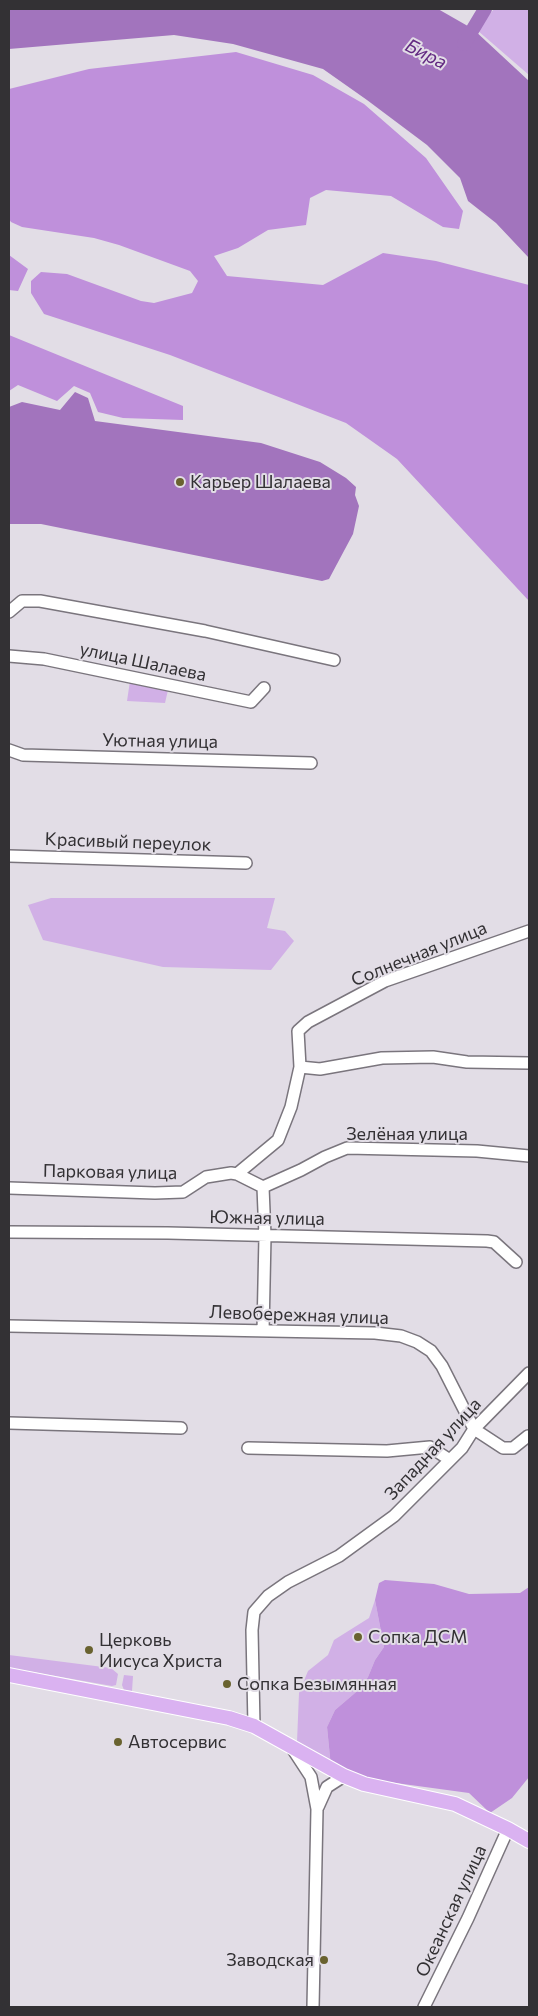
<!DOCTYPE html>
<meta charset="utf-8">
<style>
body{margin:0}
#map{position:relative;width:538px;height:2016px;overflow:hidden;background:#e2dde6;font-family:Commissioner,sans-serif}
canvas{display:block}
.frame{position:absolute;inset:0;border:10px solid #333134;pointer-events:none}
</style>
<div id="map">
<canvas width="538" height="2016"></canvas>
<div class="frame"></div>
</div>
<script>
const ctx = document.querySelector('canvas').getContext('2d');
ctx.lineJoin = 'round';
function fillPath(path, color) { ctx.fillStyle = color; ctx.fill(path, 'evenodd'); }
const poly = rows => new Path2D(rows.map(r => 'M' + r).join(''));
function stroke(path, color, width, dash) { ctx.strokeStyle = color; ctx.lineWidth = width; ctx.lineCap = dash ? 'butt' : 'round'; ctx.setLineDash(dash || []); ctx.stroke(path); }
function write(font, color, halo, rows, align = 'center') {
  ctx.font = font + ' Commissioner,sans-serif'; ctx.lineWidth = 4; ctx.setLineDash([]); ctx.textBaseline = 'middle'; ctx.strokeStyle = halo; ctx.fillStyle = color; for (const [text, x, y, turn = 0] of rows) {
    ctx.save(); ctx.translate(x, y); ctx.rotate((+turn || 0) * Math.PI / 180); ctx.textAlign = isNaN(turn) ? turn : align; if (halo) ctx.strokeText(text, 0, 0); ctx.fillText(text, 0, 0); ctx.restore();
  }
}
const green = poly([
 [494,9,529,9,529,75,477,30],
 [130,681,168,690,165,703,127,701],
 [51,898,275,898,267,928,285,931,294,941,271,970,163,967,43,940,28,905],
 [375,1600,384,1647,375,1660,368,1677,362,1687,335,1710,327,1727,331,1767,297,1742,299,1693,308,1671,328,1655,334,1640,369,1618],
 [9,1655,111,1668,118,1674,116,1685,112,1686,10,1668],
 [124,1675,133,1676,132,1691,124,1690,122,1685]
]);
const forest = poly([
 [236,52,313,75,364,104,426,158,463,211,459,229,443,227,391,196,326,190,310,198,306,225,268,230,238,248,214,256,227,276,323,285,383,253,436,261,529,285,529,601,397,459,346,423,170,355,44,314,31,293,31,281,41,272,67,274,141,301,154,303,192,293,198,281,190,271,119,245,94,238,22,227,11,222,9,219,9,89,89,69],
 [9,255,28,269,18,291,9,290],
 [9,335,183,406,183,420,123,418,98,412,90,393,74,386,57,401,18,385,9,391],
 [385,1580,434,1584,469,1594,520,1593,529,1587,529,1777,512,1798,490,1813,469,1793,381,1781,331,1767,327,1727,335,1710,362,1687,368,1677,375,1660,384,1647,375,1600,379,1583]
]);
const water = poly([
 [9,9,438,9,473,29,529,81,529,258,496,223,468,201,460,178,427,145,367,100,323,69,233,44,174,35,9,49],
 [75,392,88,398,95,421,261,443,320,462,346,478,356,487,355,495,359,506,353,534,329,579,322,581,41,524,9,524,9,407,22,402,60,410]
]);
const river = poly([
 [464,44,485,9]
]);
const minor = poly([
 [9,612,22,601,40,601,205,631,334,660],
 [9,656,44,659,251,702,264,688],
 [9,750,23,755,311,763],
 [9,856,246,863],
 [300,1067,320,1069,382,1058,433,1057,467,1062,529,1063],
 [237,1174,278,1140,291,1107,300,1067,298,1031,308,1022,385,981,529,931],
 [263,1187,301,1170,325,1157,347,1148,477,1151,529,1156],
 [263,1187,265,1236,263,1331],
 [9,1188,155,1193,183,1192,206,1177,231,1173,237,1174,263,1187],
 [9,1232,168,1233,487,1241,494,1242,516,1262],
 [9,1326,375,1333,401,1336,417,1342,431,1351,442,1366,474,1429,503,1448,513,1448,528,1436],
 [9,1423,181,1428],
 [248,1448,387,1451,430,1447,450,1460],
 [254,1726,252,1630,254,1612,268,1596,288,1582,339,1556,394,1516,462,1448,474,1429,529,1373],
 [292,1748,311,1777,317,1809,313,2007],
 [318,1807,327,1787,344,1776],
 [424,2007,468,1918,508,1829]
]);
const major = poly([
 [9,1675,229,1718,254,1726,344,1776,364,1784,455,1804,508,1829,529,1841]
]);
const markers = [
 [180,482,5,"#69622f"],
 [358,1637,5,"#69622f"],
 [89,1650,5,"#69622f"],
 [227,1684,5,"#69622f"],
 [118,1742,5,"#69622f"],
 [324,1960,5,"#69622f"]
];
const poiNames = [
 ["Карьер Шалаева",190,482],
 ["Сопка ДСМ",368,1637],
 ["Церковь",99,1640],
 ["Иисуса Христа",99,1661],
 ["Сопка Безымянная",237,1684],
 ["Автосервис",128,1742],
 ["Заводская",314,1960,"right"]
];
const streetNames = [
 ["улица Шалаева",143,662,12],
 ["Уютная улица",160,741,1],
 ["Красивый переулок",128,842,2],
 ["Солнечная улица",419,954,-22],
 ["Зелёная улица",407,1134],
 ["Парковая улица",110,1172,1],
 ["Южная улица",267,1218,1],
 ["Левобережная улица",299,1315,2],
 ["Западная улица",433,1449,-47],
 ["Океанская улица",451,1911,-65]
];
const waterNames = [
 ["Бира",426,54,27]
];
fillPath(green, '#d1b0e6');
fillPath(forest, '#bf90db');
fillPath(water, '#a274bd');
stroke(river, '#a274bd', 14);
stroke(minor, '#7a757d', 14);
stroke(major, '#fff', 16);
stroke(minor, '#fff', 11);
stroke(major, '#dab2f1', 14);
for (const [x, y, r, color] of markers) { const dot = new Path2D(); dot.arc(x, y, r, 0, 2 * Math.PI); ctx.fillStyle = color; ctx.fill(dot); stroke(dot, '#e2dde6', 2); }
write('18px', '#333134', '#e2dde6', poiNames, 'left');
write('18px', '#333134', '#e2dde6', streetNames);
write('italic 19px', '#632a82', '#e2dde6', waterNames);
</script>
